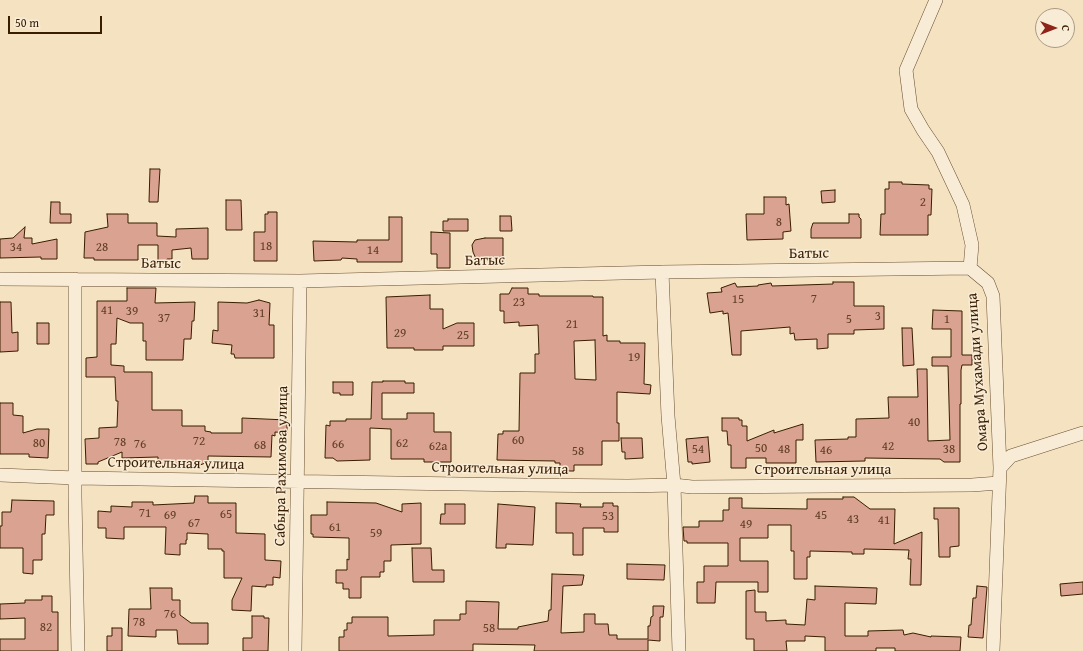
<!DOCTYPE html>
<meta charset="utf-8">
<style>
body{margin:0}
#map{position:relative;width:1083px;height:651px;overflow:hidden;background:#f5e2c1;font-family:"Gentium Book Plus",serif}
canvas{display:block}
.north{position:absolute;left:1035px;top:8px;width:40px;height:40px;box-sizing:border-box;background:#f8ecd7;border:1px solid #ac9981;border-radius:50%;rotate:90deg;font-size:11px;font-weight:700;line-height:16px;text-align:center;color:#391d01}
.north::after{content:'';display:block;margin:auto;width:14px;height:18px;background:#8f2418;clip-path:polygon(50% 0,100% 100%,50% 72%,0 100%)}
.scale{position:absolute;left:8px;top:16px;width:94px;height:18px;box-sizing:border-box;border:2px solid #391d01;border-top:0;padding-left:5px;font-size:12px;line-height:14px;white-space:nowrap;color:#391d01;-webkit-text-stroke:3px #f8ecd7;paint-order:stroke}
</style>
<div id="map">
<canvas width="1083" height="651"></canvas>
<div class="north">С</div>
<div class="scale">50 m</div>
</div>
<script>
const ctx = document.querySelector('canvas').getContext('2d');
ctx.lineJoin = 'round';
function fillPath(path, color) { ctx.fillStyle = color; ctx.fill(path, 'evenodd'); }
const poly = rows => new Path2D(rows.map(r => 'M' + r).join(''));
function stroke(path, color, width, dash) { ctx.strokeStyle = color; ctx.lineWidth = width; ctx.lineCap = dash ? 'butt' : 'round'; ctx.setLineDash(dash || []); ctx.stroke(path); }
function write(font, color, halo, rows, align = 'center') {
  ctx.font = font + ' "Gentium Book Plus",serif'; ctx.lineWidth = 3; ctx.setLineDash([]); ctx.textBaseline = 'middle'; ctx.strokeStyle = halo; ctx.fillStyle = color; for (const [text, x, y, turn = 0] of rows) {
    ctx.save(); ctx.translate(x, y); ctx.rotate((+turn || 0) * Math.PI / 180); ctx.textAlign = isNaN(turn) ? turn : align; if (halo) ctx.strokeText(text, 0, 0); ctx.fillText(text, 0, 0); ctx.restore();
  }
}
const building = poly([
 [150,169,160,169,158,202,149,202,150,169],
 [889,182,902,182,902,184,929,185,929,189,932,189,931,215,928,215,928,235,880,235,881,214,885,214,885,189,889,189,889,182],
 [835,190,835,202,822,203,821,191,835,190],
 [764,197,786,197,786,205,789,204,791,231,783,232,783,239,747,240,746,214,764,214,764,197],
 [226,200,241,200,242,230,226,230,226,200],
 [51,202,60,202,60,214,71,214,71,223,50,223,51,202],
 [268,212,277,212,277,261,254,261,254,232,265,232,265,214,268,214,268,212],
 [107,214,128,214,128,223,157,223,157,236,176,237,176,229,208,228,208,259,192,259,191,248,172,250,172,259,167,259,167,262,158,262,158,245,138,245,138,260,94,260,94,258,84,258,85,232,108,227,107,214],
 [849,214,859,214,859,217,861,219,861,238,811,238,811,229,813,223,849,223,849,214],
 [500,216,511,216,512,231,500,231,500,216],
 [389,217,402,217,402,262,357,262,357,259,342,258,341,260,314,261,313,241,357,242,357,240,389,240,389,217],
 [448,219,468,219,468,231,443,231,443,221,448,221,448,219],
 [25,227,24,238,32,238,32,244,57,239,57,259,41,259,41,257,0,258,0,239,13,238,25,227],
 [431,232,450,233,450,268,437,268,437,254,431,254,431,232],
 [485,238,503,238,503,262,477,261,473,252,472,245,475,240,485,238],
 [833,282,854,282,854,306,884,306,884,329,854,330,854,334,828,334,828,348,817,349,817,339,795,340,794,333,790,334,790,327,741,331,741,355,732,355,728,313,723,314,723,311,710,313,707,293,722,292,721,288,735,283,737,287,758,286,758,285,771,283,772,286,833,284,833,282],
 [127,288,156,288,155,303,195,302,194,321,192,321,191,339,184,339,183,360,146,360,146,341,143,341,143,323,130,323,117,318,116,344,111,344,111,365,124,366,124,372,152,372,152,410,182,410,182,426,205,426,205,431,211,432,211,433,242,433,242,418,287,420,287,433,275,432,275,436,272,435,271,457,208,456,208,462,200,465,158,465,158,457,122,458,122,452,98,462,98,464,86,464,85,439,99,438,99,428,117,427,118,401,116,401,115,377,86,377,86,358,97,357,97,301,127,301,127,288],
 [512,288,528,288,528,294,539,294,539,296,593,296,593,297,603,297,603,336,607,335,607,341,620,341,620,343,645,343,644,384,651,385,650,394,617,392,617,423,619,423,619,441,602,441,602,465,574,465,574,471,560,471,560,463,555,463,555,461,497,460,498,434,503,434,503,431,519,431,520,373,535,373,535,354,539,354,538,325,519,326,519,322,504,323,504,311,500,311,500,294,509,294,512,288],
 [595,340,596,380,575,379,574,341,595,340],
 [430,295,430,309,443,309,443,329,457,323,474,323,474,346,443,346,443,350,414,350,414,348,387,348,386,297,430,295],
 [259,300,270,303,269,325,274,325,274,358,235,358,234,354,231,354,232,345,212,343,213,330,218,331,218,302,247,303,259,300],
 [0,302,11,302,12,333,18,332,18,351,0,352,0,302],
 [933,310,962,311,962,355,972,355,972,365,962,365,961,370,961,404,960,404,960,462,944,462,940,459,865,458,865,461,816,462,815,440,848,439,848,437,856,437,856,419,889,418,888,397,918,397,917,369,927,369,928,441,950,440,948,366,932,366,932,357,951,357,951,329,932,329,933,310],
 [37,323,49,323,49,344,37,344,37,323],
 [902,328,912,328,914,365,903,366,902,328],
 [383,381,405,381,405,383,414,383,414,393,382,393,382,419,407,419,407,413,434,413,434,432,451,432,451,462,424,462,424,459,391,459,391,429,370,428,370,460,337,461,333,458,325,458,326,425,330,426,330,421,346,421,346,419,371,419,372,382,383,382,383,381],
 [333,382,353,382,353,395,340,395,340,393,333,393,333,382],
 [0,403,13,403,13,415,23,416,23,433,37,429,49,429,48,458,29,457,29,454,0,454,0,403],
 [722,418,739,418,739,420,742,420,742,426,747,426,747,441,774,430,774,433,803,424,803,440,796,440,796,463,766,463,766,458,746,458,746,468,731,468,731,445,728,445,727,431,722,431,722,418],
 [708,437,710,462,692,464,692,462,688,462,686,439,708,437],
 [621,438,642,438,643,458,625,459,625,452,622,452,621,438],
 [195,496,208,496,208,503,236,503,236,533,265,534,265,560,281,561,280,578,273,577,273,585,266,585,266,587,252,586,251,611,232,610,232,600,242,578,224,578,224,551,222,551,222,549,208,549,208,534,187,533,187,540,186,540,186,544,180,544,180,555,165,554,166,527,124,527,124,539,106,538,106,528,98,528,98,511,111,512,111,506,132,507,132,502,153,502,153,505,194,503,195,496],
 [843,497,854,497,870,509,895,509,894,544,922,532,921,585,910,585,911,559,908,559,909,550,864,549,864,554,852,554,852,552,810,551,810,557,807,557,807,579,794,579,794,551,791,551,791,525,768,525,768,538,740,538,740,561,768,561,768,592,758,592,758,582,716,582,715,603,697,603,697,582,704,582,704,566,728,566,728,543,687,543,687,541,684,541,683,527,699,527,699,521,723,521,723,510,729,510,729,498,742,498,742,508,807,509,807,499,843,499,843,497],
 [12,500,54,501,54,515,46,515,45,534,42,534,42,560,33,560,33,574,23,573,23,548,0,548,0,526,2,526,2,512,11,512,12,500],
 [327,502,376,503,402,512,402,504,421,503,421,544,391,545,391,561,384,561,384,572,380,572,380,577,361,577,361,598,349,598,349,589,343,589,343,583,336,583,336,570,347,570,347,559,349,560,349,538,313,537,313,534,311,534,311,515,327,515,327,502],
 [556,503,581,504,580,507,603,507,603,503,613,503,613,506,618,506,618,532,604,532,604,528,583,528,583,555,573,555,573,533,556,533,556,503],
 [445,504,465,504,465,524,440,524,441,514,445,514,445,504],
 [498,504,535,507,533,545,506,544,506,548,496,548,498,504],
 [934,508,959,508,959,546,950,547,950,557,939,557,938,519,934,519,934,508],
 [412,548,431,548,432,570,444,570,444,582,413,582,412,548],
 [627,564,665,565,664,580,627,579,627,564],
 [552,574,584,575,582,585,563,586,561,633,584,632,584,614,595,614,595,624,608,624,609,635,617,635,617,639,648,639,648,626,650,626,651,617,653,616,653,606,664,606,663,617,660,617,660,641,648,640,648,651,534,651,535,645,473,644,473,651,339,651,339,637,344,637,344,630,347,630,347,623,352,623,352,617,388,617,388,636,434,635,434,620,460,620,460,614,466,614,466,601,499,602,498,629,518,629,518,627,548,621,549,610,551,610,552,574],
 [1083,582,1083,594,1061,596,1060,584,1083,582],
 [815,586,877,588,876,604,845,603,845,636,868,636,868,631,903,630,904,635,913,633,931,637,931,636,961,637,960,651,895,651,895,648,876,648,876,651,825,651,825,637,805,636,805,641,786,641,787,651,754,651,754,639,746,639,746,591,755,590,755,612,766,612,766,621,786,620,786,624,805,625,807,599,815,600,815,586],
 [977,586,987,587,983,638,968,637,969,625,971,625,973,598,976,598,977,586],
 [150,588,172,588,172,600,180,600,180,615,191,623,208,623,208,644,178,644,177,630,156,630,156,637,128,636,129,609,151,609,150,588],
 [42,596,52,596,52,612,58,612,58,651,0,651,0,639,25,639,25,618,0,619,0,604,25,603,25,600,42,600,42,596],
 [252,616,264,616,264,618,269,618,268,651,243,651,243,638,252,638,252,616],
 [112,628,122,628,122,651,107,651,107,636,112,636,112,628]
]);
const street = poly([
 [936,0,906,70,911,109,923,130,938,152,963,205,972,245,970,268,988,283,993,296,1000,468,993,651],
 [662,272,668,416,674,485,679,651],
 [0,279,300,281,662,272,970,268],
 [75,279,75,497,78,651],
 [1000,468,1011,456,1083,433],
 [0,475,76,478,525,485,628,486,674,485,692,487,972,485,999,483],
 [295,651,300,281]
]);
const numberNames = [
 ["2",923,203],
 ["8",779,223],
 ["18",266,247],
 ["34",16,248],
 ["28",102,248],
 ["14",373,251],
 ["15",738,300],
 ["7",814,300],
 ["23",519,303],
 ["41",107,311],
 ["39",132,312],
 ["31",259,314],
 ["3",878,317],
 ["37",164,319],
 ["5",849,320],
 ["1",947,320],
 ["21",572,325],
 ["29",400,334],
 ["25",463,336],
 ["19",634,358],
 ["40",914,423],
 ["60",518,441],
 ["72",199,442],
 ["78",120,443],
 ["80",39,444],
 ["62",402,444],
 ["76",140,445],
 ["66",338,445],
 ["68",260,446],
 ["62а",438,447],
 ["42",888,447],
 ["50",761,449],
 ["54",698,450],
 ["48",784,450],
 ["38",949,450],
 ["46",826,451],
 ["58",578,452],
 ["71",145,514],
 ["65",226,515],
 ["69",170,516],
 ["45",821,516],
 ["53",608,517],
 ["43",853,520],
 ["41",884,521],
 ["67",194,524],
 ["49",746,525],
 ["61",335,528],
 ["59",376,534],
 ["76",170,615],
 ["78",139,623],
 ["82",46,628],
 ["58",489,629]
];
const streetNames = [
 ["Батыс",809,254,-1],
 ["Батыс",485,261,-1],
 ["Батыс",161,264,1],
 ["Омара Мухамади улица",978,372,-94],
 ["Строительная улица",176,464,1],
 ["Сабыра Рахимова улица",282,466,-89],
 ["Строительная улица",500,469,1],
 ["Строительная улица",823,470]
];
fillPath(building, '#daa290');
stroke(building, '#391d01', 1);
stroke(street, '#684e31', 14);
stroke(street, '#f8ecd7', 13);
write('13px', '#613e25', null, numberNames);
write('15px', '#391d01', '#f8ecd7', streetNames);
</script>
